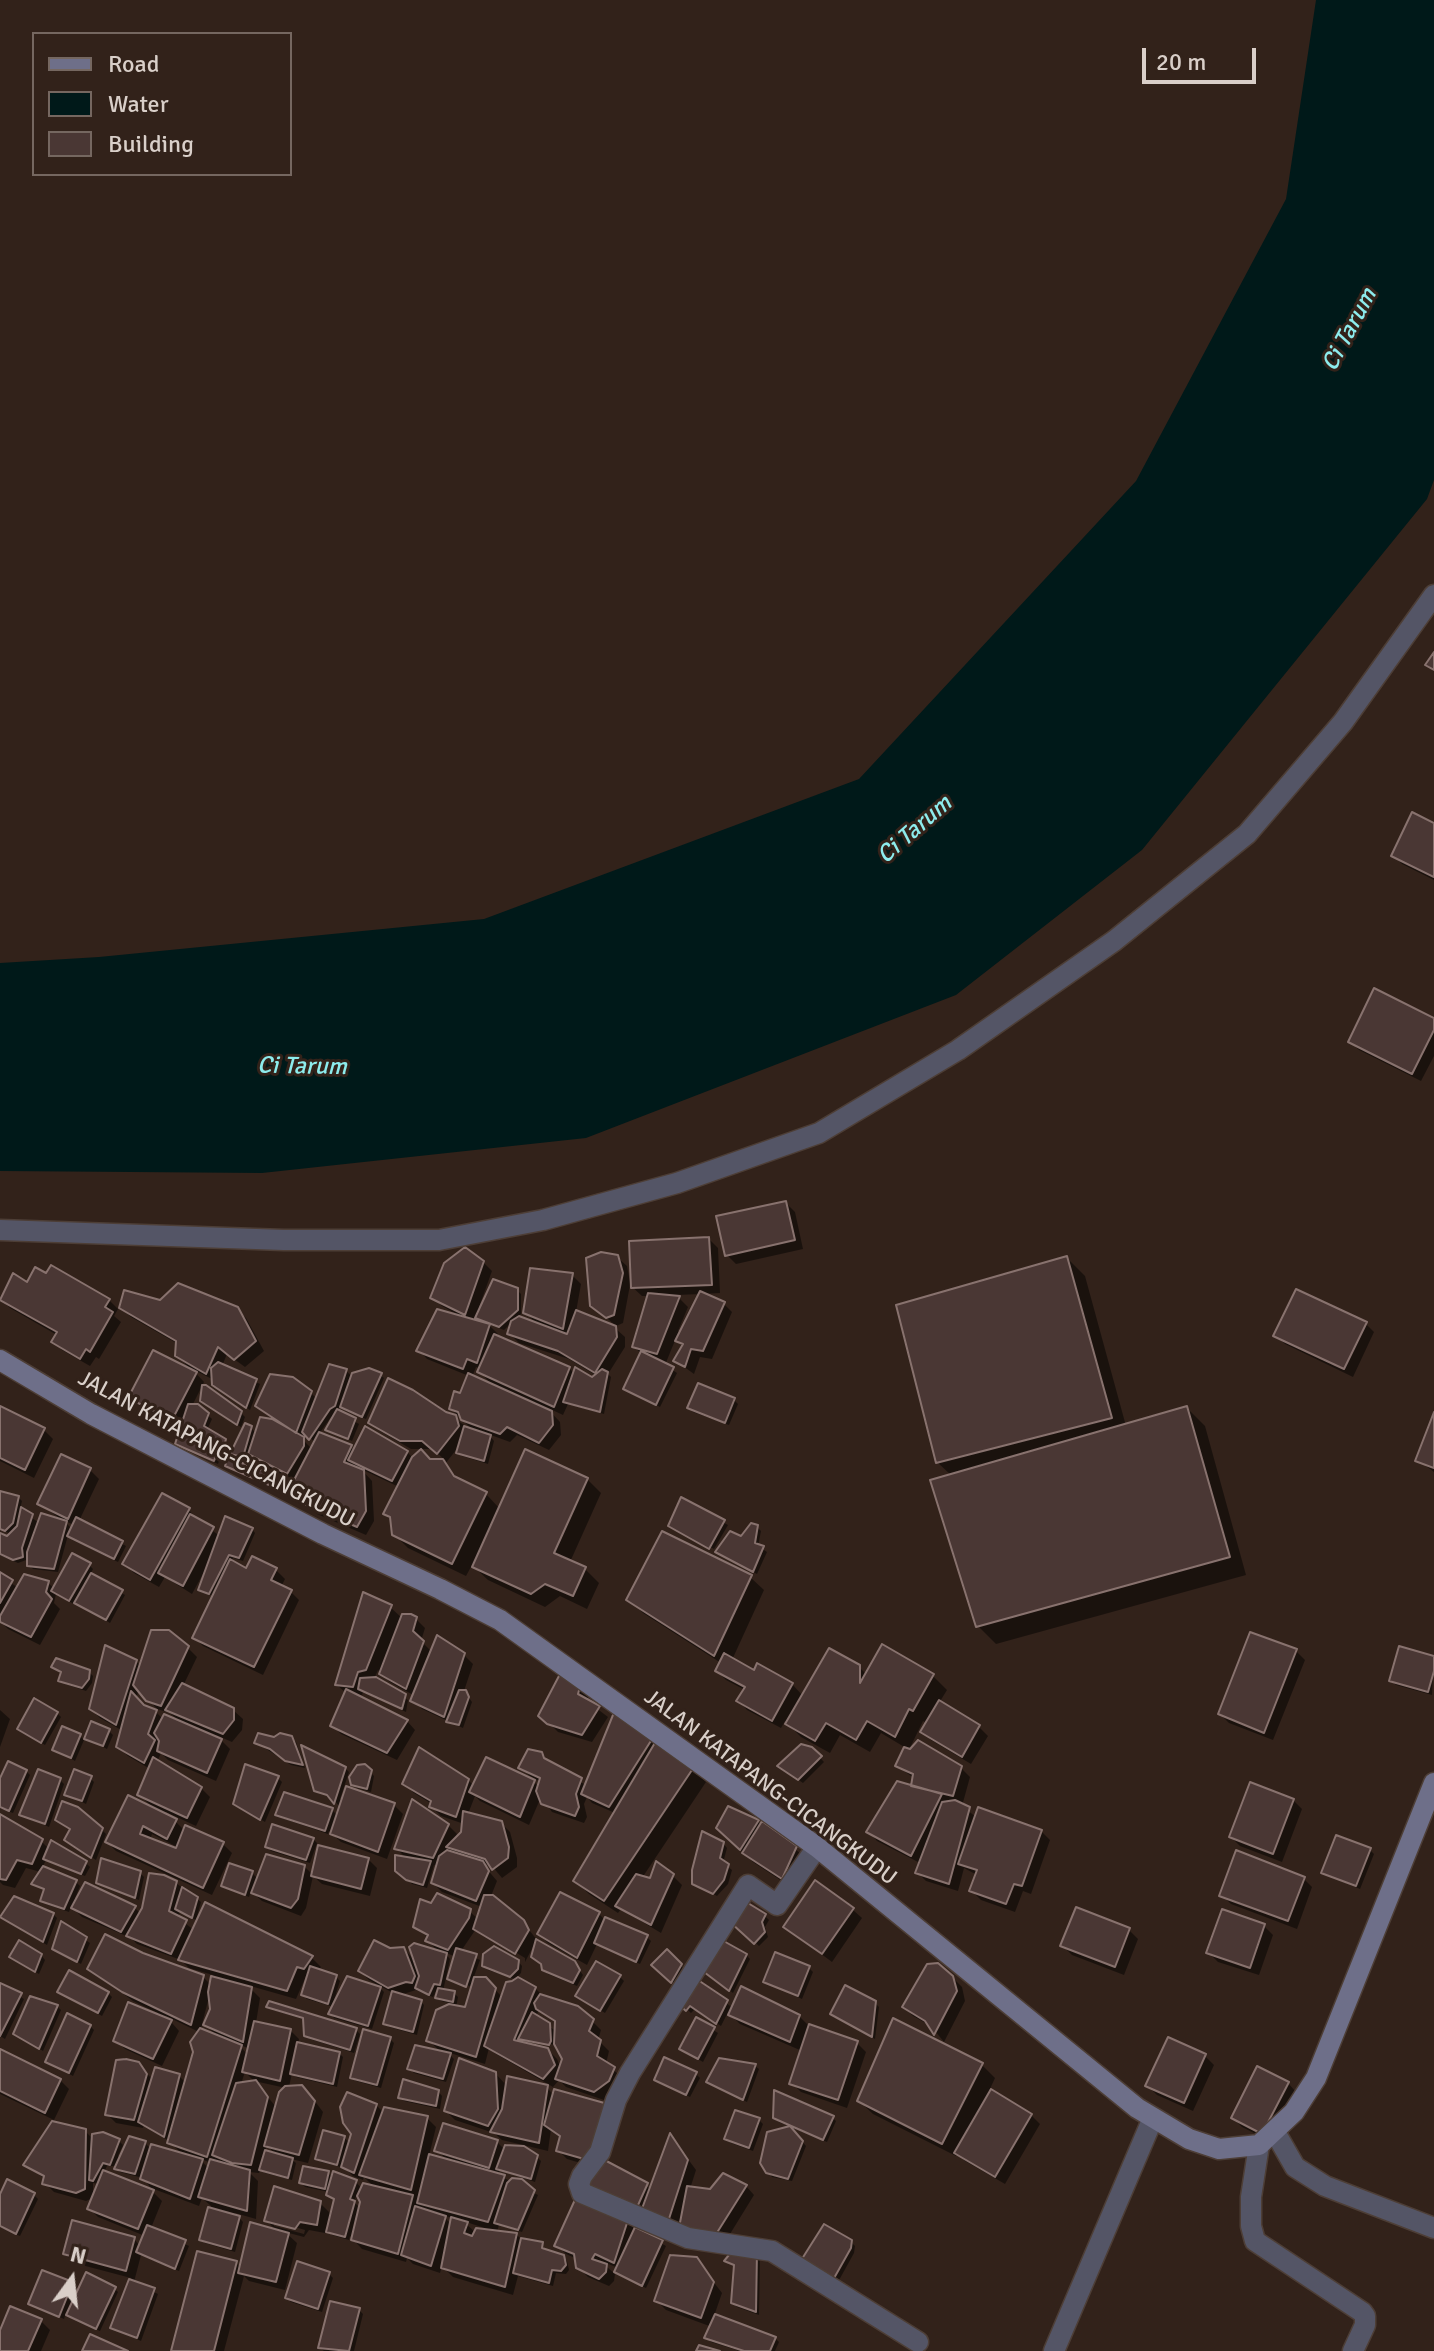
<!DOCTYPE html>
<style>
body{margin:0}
#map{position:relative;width:1434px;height:2351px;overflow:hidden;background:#32221a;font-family:Signika,sans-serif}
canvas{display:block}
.legend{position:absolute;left:32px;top:32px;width:260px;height:144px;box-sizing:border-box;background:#32221a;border:2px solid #756760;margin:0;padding:10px 14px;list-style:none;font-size:24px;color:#d9cfc9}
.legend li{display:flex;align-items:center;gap:16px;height:40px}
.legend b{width:40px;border:2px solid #756760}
.north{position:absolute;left:32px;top:2239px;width:80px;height:80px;-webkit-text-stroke:6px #32221a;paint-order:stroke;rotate:15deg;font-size:22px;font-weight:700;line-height:32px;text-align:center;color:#d9cfc9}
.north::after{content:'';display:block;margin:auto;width:28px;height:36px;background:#d9cfc9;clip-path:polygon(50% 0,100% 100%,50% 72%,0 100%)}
.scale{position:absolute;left:1142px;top:48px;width:114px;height:36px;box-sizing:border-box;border:4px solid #d9cfc9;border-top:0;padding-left:10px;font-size:24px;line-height:28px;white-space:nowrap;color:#d9cfc9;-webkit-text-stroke:6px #32221a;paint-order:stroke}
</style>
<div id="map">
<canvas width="1434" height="2351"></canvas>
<ul class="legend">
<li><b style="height:10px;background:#6e6f89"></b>Road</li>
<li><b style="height:22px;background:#001919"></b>Water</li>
<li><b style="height:22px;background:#4a3734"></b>Building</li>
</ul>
<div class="north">N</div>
<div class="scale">20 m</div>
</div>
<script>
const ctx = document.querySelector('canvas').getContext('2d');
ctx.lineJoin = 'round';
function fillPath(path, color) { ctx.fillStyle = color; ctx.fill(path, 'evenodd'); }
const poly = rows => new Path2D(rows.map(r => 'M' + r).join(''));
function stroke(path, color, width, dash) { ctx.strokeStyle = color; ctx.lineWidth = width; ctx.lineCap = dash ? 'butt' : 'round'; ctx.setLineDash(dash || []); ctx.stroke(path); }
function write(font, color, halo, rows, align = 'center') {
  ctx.font = font + ' Signika,sans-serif'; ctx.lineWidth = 6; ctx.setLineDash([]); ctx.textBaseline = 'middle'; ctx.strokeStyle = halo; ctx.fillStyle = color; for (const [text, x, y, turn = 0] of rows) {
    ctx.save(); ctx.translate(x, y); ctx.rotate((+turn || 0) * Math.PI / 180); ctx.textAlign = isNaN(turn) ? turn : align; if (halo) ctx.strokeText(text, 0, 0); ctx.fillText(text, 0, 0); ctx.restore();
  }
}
const water = poly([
 [1316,0,1434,0,1434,480,1427,499,1142,850,956,995,586,1138,262,1173,0,1171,0,963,99,957,484,919,859,779,1136,481,1286,199]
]);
const shadow = poly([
 [1434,825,1434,880,1402,864,1393,855],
 [1434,1021,1434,1056,1421,1081,1359,1050,1350,1042],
 [786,1203,795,1212,803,1249,736,1264,727,1255],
 [709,1239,718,1248,720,1293,702,1294,723,1303,732,1312,712,1359,700,1357,694,1374,676,1361,684,1346,676,1338,665,1365,677,1373,660,1407,625,1388,642,1354,634,1347,649,1296,642,1296,630,1285,623,1323,616,1326,592,1305,617,1257,627,1266,630,1282,633,1281],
 [701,1294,681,1333,678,1331,688,1307,676,1295],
 [1067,1258,1085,1276,1126,1426,1187,1408,1205,1426,1246,1575,996,1644,978,1626,952,1476,937,1462],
 [483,1262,492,1271,479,1307,482,1308,517,1290,521,1294,521,1314,517,1317,538,1325,525,1312,572,1275,581,1284,576,1312,615,1328,625,1337,625,1347,608,1374,611,1377,604,1414,568,1404,563,1415,546,1407,560,1422,561,1435,549,1450,517,1435,510,1442,488,1434,494,1441,488,1464,462,1456,456,1450,445,1464,460,1481,486,1494,500,1509,587,1479,601,1493,570,1562,585,1569,599,1583,587,1609,560,1596,545,1607,488,1580,472,1565,466,1576,408,1548,394,1534,392,1521,385,1514,399,1487,361,1469,372,1481,374,1521,366,1535,317,1514,308,1505,310,1495,296,1481,259,1463,249,1453,247,1460,233,1453,251,1428,257,1434,261,1420,278,1422,257,1406,310,1392,317,1399,346,1371,353,1377,380,1375,384,1378,366,1419,346,1411,340,1405,338,1412,359,1424,352,1441,328,1429,334,1418,331,1417,319,1434,355,1450,407,1452,413,1458,446,1461,433,1449,411,1449,380,1431,371,1422,413,1392,475,1432,451,1409,462,1395,469,1376,427,1359,419,1350,460,1316,442,1306,433,1297],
 [513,1321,510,1334,519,1343,569,1359,597,1376,593,1379,575,1374,569,1368,497,1337,498,1334,488,1324,504,1330],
 [476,1367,481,1369,480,1372,494,1387,472,1377],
 [307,1434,315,1443,312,1449,304,1441],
 [27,1284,109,1300,118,1309,114,1316,121,1322,99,1359,96,1357,90,1366,62,1350,53,1341,57,1335,10,1308,1,1299],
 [160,1302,236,1309,246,1318,264,1351,245,1367,227,1354,222,1366,260,1384,250,1410,218,1389,214,1380,192,1369,204,1382,192,1406,198,1406,212,1419,207,1430,229,1445,225,1457,221,1456,218,1464,182,1447,178,1443,183,1428,140,1406,131,1397,192,1371,177,1355,178,1344,131,1317,121,1308],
 [1365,1323,1374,1332,1353,1377,1285,1344,1276,1335],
 [734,1400,738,1404,729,1425,693,1412,689,1408],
 [206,1405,241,1413,245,1417,241,1427],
 [0,1408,44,1430,53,1439,34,1478,0,1461],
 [1434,1418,1434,1472,1418,1460],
 [227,1465,272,1475,276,1479,273,1488],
 [90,1470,99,1479,79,1521,126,1546,118,1562,73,1540,68,1535,58,1572,33,1569,29,1565,29,1559,18,1563,0,1555,0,1535,8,1538,11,1534,0,1529,0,1493,18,1497,22,1501,20,1509,39,1523,57,1520,58,1517,40,1504],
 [63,1520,74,1525,73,1530],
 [682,1500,728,1525,714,1549,672,1526],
 [189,1510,197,1520,220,1536,252,1529,255,1533,243,1561,233,1558,231,1562,247,1570,276,1570,285,1579,281,1587,290,1591,299,1600,263,1675,203,1646,194,1637,214,1597,200,1589,207,1572,205,1570,192,1594,165,1577,159,1587,134,1573,125,1564],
 [757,1527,761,1531,758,1546,767,1552,757,1574,718,1552],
 [89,1565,93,1569,90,1575,125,1595,110,1623,75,1601,74,1604,56,1594,54,1603,60,1609,40,1645,8,1629,0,1621,0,1575,18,1588,48,1583,55,1589],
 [750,1577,764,1590,732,1660,755,1672,792,1684,803,1696,859,1667,867,1675,883,1647,933,1676,947,1690,939,1703,979,1727,988,1736,971,1764,931,1740,922,1731,927,1723,923,1721,907,1754,961,1768,970,1777,962,1806,976,1817,1041,1831,1050,1840,1031,1894,1023,1891,1015,1912,981,1900,972,1891,977,1875,964,1868,958,1891,926,1881,917,1872,920,1863,877,1841,869,1832,913,1788,914,1778,897,1766,906,1748,881,1733,870,1752,840,1735,830,1753,801,1737,785,1721,781,1728,747,1710,739,1701,745,1690,726,1680,717,1671,721,1663,643,1613,629,1599],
 [390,1607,402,1618,416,1619,425,1628,421,1641,432,1652,464,1655,473,1664,464,1691,472,1702,463,1728,422,1709,413,1700,415,1696,390,1682,378,1670,374,1679,408,1700,406,1712,363,1692,362,1695,352,1694,407,1721,415,1730,397,1760,341,1734,332,1725,346,1693,337,1685],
 [188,1648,197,1657,183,1686,233,1710,243,1719,242,1730,232,1742,216,1735,230,1749,216,1781,168,1760,161,1753,157,1762,201,1788,210,1797,196,1826,166,1812,164,1815,175,1821,185,1831,223,1844,232,1853,212,1895,116,1851,107,1842,154,1809,139,1794,150,1769,128,1756,118,1747,123,1731,100,1718,91,1709,136,1661,141,1667],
 [139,1689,157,1709,170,1713,181,1723,163,1719,156,1712,144,1707,136,1699],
 [152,1834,185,1851,150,1840],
 [1296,1651,1305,1660,1273,1740,1229,1723,1220,1714],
 [1434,1658,1432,1695,1396,1685,1392,1681],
 [53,1666,89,1672,93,1676,92,1683,86,1691,65,1684,61,1680,62,1673],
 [561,1677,589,1694,587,1701,608,1717,592,1742,558,1732,541,1715],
 [0,1710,10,1719,0,1747],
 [57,1713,61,1717,45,1745,19,1729],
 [616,1713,692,1769,706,1782,642,1878,651,1880,673,1876,682,1885,661,1933,621,1909,618,1913,589,1894,576,1881,615,1813,592,1803,587,1797,584,1804,587,1817,584,1823,552,1812,541,1797,529,1825,480,1801,475,1796,468,1814,501,1823,510,1832,517,1858,517,1867,502,1878,492,1866,481,1862,497,1881,491,1896,522,1921,537,1940,574,1963,583,1975,577,1986,548,1974,544,1970,535,1943,525,1962,525,1958,482,1932,482,1935,476,1929,461,1951,480,1960,473,1979,485,1979,503,1998,517,1980,488,1970,484,1965,518,1961,522,1966,521,1973,516,1978,535,1988,544,1997,592,2021,601,2030,598,2040,609,2051,606,2064,623,2078,618,2090,604,2100,566,2087,559,2080,553,2087,496,2054,489,2048,485,2064,447,2052,454,2059,446,2082,414,2073,410,2069,442,2053,428,2040,437,2011,454,2004,441,2001,437,1997,440,1987,438,1987,433,1997,416,1990,400,1995,420,2001,424,2005,417,2035,389,2027,385,2023,393,1993,369,1980,360,1971,390,1950,404,1949,416,1962,440,1953,428,1941,429,1938,415,1927,469,1911,478,1919,482,1907,442,1892,433,1883,438,1866,434,1865,427,1888,412,1884,397,1870,407,1859,396,1848,448,1825,457,1834,453,1842,463,1833,464,1824,441,1816,432,1807,432,1804,414,1793,405,1784,468,1780,474,1786,534,1782,539,1787,541,1782,530,1776,521,1767,541,1754,550,1763,587,1786],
 [444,1952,456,1957,451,1978,476,1989,466,2010,456,2008,458,1997,454,1993,443,1991,450,1959],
 [539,2009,557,2024,557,2032,536,2017],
 [526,2039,555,2045,564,2059,561,2069,557,2059,544,2046,553,2048,526,2043],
 [109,1731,113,1735,107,1749,86,1738],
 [80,1736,84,1740,75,1761,55,1749],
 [291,1738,296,1742,305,1768,291,1765,257,1743],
 [811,1748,824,1762,803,1783,784,1770],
 [246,1766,278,1778,282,1782,265,1822,235,1804],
 [364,1766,374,1776,371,1792,357,1788,352,1784],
 [345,1768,349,1772,340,1799,394,1805,403,1814,387,1859,341,1842,329,1831,328,1834,282,1818,278,1814,332,1810,338,1816,341,1808,332,1798,336,1799,337,1795,316,1790],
 [26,1771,30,1775,13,1813,0,1808,0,1783],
 [90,1778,94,1782,86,1804,66,1794],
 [60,1780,64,1784,49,1827,21,1814],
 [1293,1800,1302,1809,1282,1862,1240,1846,1231,1837],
 [0,1816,41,1841,49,1849,86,1863,90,1867,85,1876,46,1860,42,1868,76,1882,80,1886,75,1898,78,1899,135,1908,141,1914,176,1883,201,1902,196,1920,180,1912,178,1918,194,1930,206,1904,312,1958,321,1967,318,1971,336,1977,340,1981,332,2006,380,1988,384,1992,372,2029,334,2018,331,2014,334,2007,307,1999,303,1995,309,1977,306,1976,296,1999,247,1985,260,1998,256,2023,290,2030,299,2039,298,2044,339,2053,343,2057,337,2087,296,2077,292,2073,289,2087,311,2096,323,2112,308,2163,291,2159,296,2163,292,2180,265,2173,261,2169,259,2173,249,2172,258,2181,256,2219,235,2213,243,2222,235,2252,205,2243,201,2239,211,2206,202,2198,199,2206,151,2188,143,2178,120,2172,114,2166,107,2166,104,2172,153,2192,162,2201,151,2228,189,2246,179,2271,141,2255,134,2282,158,2294,141,2341,113,2328,131,2278,74,2263,65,2254,134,2239,140,2246,145,2236,98,2217,89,2208,99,2184,93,2183,93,2198,86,2201,54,2192,45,2183,45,2179,25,2164,85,2131,94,2140,119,2141,123,2145,118,2156,121,2158,145,2143,152,2150,183,2155,169,2141,144,2125,143,2128,116,2123,107,2114,138,2064,153,2080,179,2076,186,2083,199,2032,166,2016,179,2031,162,2066,125,2049,116,2040,158,2013,133,2001,89,1968,142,1955,203,1977,211,1985,213,1975,189,1968,181,1960,137,1944,131,1938,82,1917,71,1906,69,1912,46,1904,42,1900,46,1891,33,1883,41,1872,26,1868,15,1888,3,1885,0,1882],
 [210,1993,212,2010,206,2025,218,2037,200,2032],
 [238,2044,250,2049,248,2055],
 [245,2072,254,2081,286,2088,277,2108,255,2082,241,2084],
 [267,2145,276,2155,265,2152],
 [199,2158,211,2163,209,2169],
 [757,1821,804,1856,791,1887,753,1862,718,1828],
 [102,1830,106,1834,96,1860,70,1844],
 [313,1839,317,1843,310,1863,271,1851,267,1847],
 [723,1843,727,1848,723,1863,732,1870,728,1884,717,1896,694,1883],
 [1370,1850,1374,1854,1360,1889,1323,1873],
 [368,1859,377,1868,370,1896,322,1884,313,1876,306,1908,301,1916,262,1901,251,1891,249,1897,223,1886,252,1873,258,1879,304,1866,313,1875],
 [140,1873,144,1877,139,1900,102,1886,98,1882],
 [1303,1878,1312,1887,1297,1929,1231,1904,1222,1895],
 [853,1910,862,1918,832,1962,785,1927],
 [1077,1910,1129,1930,1138,1939,1124,1975,1072,1955,1063,1946],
 [53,1914,57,1918,47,1945,5,1920],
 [599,1914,606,1921,647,1937,651,1941,640,1964,597,1944,587,1965,548,1943,539,1934],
 [765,1916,769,1920,765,1927,768,1937,759,1946,733,1922],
 [62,1924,90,1943,81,1964,54,1948],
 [1264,1926,1273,1935,1259,1975,1218,1962,1209,1953],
 [667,1952,685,1970,676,1985,654,1964],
 [41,1955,45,1960,39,1974,15,1960],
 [746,1955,750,1959,733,1993,707,1972],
 [809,1968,813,1972,802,1999,766,1982],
 [620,1977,624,1981,605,2013,582,1999],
 [952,1977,962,1987,965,2001,944,2042,931,2026,913,2016,904,2007],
 [695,1981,733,2008,799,2016,809,2026,857,2043,866,2052,847,2108,801,2092,792,2083,802,2051,740,2024,728,2012,721,2026,695,2009,691,2013,682,2004],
 [0,1985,24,1999,5,2039,0,2036],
 [60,1992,108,1993,112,1997,102,2016],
 [875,2003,879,2007,875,2039,832,2014],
 [57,2006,61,2010,43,2051,16,2034],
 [269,2006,356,2030,360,2034,354,2053,310,2039,306,2035,305,2020,273,2010],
 [697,2020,718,2033,703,2062,681,2049],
 [90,2026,94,2030,73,2076,47,2062],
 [390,2039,394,2043,381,2088,356,2081,352,2078],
 [0,2048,0,2052,60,2080,69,2089,54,2120,0,2094],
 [1205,2056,1214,2065,1193,2111,1157,2095,1148,2086],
 [982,2065,995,2078,989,2091,1031,2115,1040,2124,1005,2184,965,2161,958,2154,956,2156,873,2114,859,2101],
 [755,2066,759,2069,747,2102,708,2082],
 [495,2073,507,2086,547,2087,602,2161,651,2189,671,2136,696,2170,690,2189,711,2191,746,2186,754,2195,722,2247,682,2223,680,2222,676,2233,643,2221,594,2167,567,2159,558,2150,562,2138,551,2129,548,2151,502,2140,494,2133,455,2120,446,2111],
 [696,2074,700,2078,690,2097,656,2080],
 [1288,2083,1296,2092,1272,2142,1242,2127,1233,2118],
 [438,2091,442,2096,440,2109,404,2101,400,2097],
 [376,2105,384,2113,427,2118,436,2127,429,2156,448,2161,437,2150,497,2142,505,2150,537,2157,541,2161,535,2182,500,2170,498,2175,538,2195,522,2232,499,2225,497,2232,463,2221,476,2233,516,2234,522,2240,542,2244,545,2251,563,2257,567,2261,569,2270,566,2274,556,2273,553,2286,518,2276,513,2295,453,2277,442,2266,440,2273,413,2264,407,2258,406,2262,362,2249,350,2236,349,2240,332,2235,326,2229,325,2233,309,2230,304,2237,285,2232,297,2243,285,2290,249,2281,244,2276,224,2351,173,2351,236,2263,241,2268,278,2232,266,2220,320,2203,332,2215,335,2200,328,2194,329,2192,305,2187,301,2183,328,2173,333,2178,356,2182,362,2189,375,2188,364,2177,363,2180,353,2176,341,2164,341,2167,321,2162,317,2158,344,2137,350,2144,353,2134],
 [357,2193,362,2201,361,2209,354,2202],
 [442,2215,453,2218,452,2225],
 [274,2221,305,2230,304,2234,274,2226],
 [775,2118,833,2118,836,2121,827,2142,779,2122],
 [759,2120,763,2124,753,2151,731,2143,727,2139],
 [790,2128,806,2146,792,2181,772,2177,768,2172],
 [34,2195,38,2199,20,2236,0,2227,0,2198],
 [627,2222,635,2229,666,2246,646,2288,620,2276,616,2272,618,2268,599,2260,615,2274,614,2281,609,2286,588,2277,578,2267,577,2259,566,2254,557,2245],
 [851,2242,855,2246,854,2253,838,2282,807,2265],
 [760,2257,759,2315,737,2307,733,2303,736,2266,727,2260],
 [696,2259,722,2293,714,2316,775,2338,779,2342,775,2351,740,2351,711,2342,707,2338,712,2327,666,2310,657,2301],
 [329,2274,333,2278,322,2312,291,2302,287,2298],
 [72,2284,76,2288,71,2300,75,2301,115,2289,118,2292,100,2331,72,2318,66,2312,64,2319,30,2304],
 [359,2310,363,2314,354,2351,324,2351,320,2348],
 [41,2321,50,2330,41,2351,0,2351,0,2335]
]);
const building = poly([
 [1434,652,1434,670,1425,665,1434,652],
 [1412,812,1434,823,1434,877,1391,856,1412,812],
 [1374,988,1434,1018,1434,1030,1412,1074,1348,1042,1374,988],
 [786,1201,795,1240,725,1256,716,1216,786,1201],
 [709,1237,712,1285,631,1288,629,1241,709,1237],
 [465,1247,484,1261,465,1315,430,1298,444,1263,465,1247],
 [601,1252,618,1255,623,1273,614,1315,606,1318,590,1306,586,1258,601,1252],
 [1067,1256,1112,1418,936,1463,896,1305,1067,1256],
 [51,1265,110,1299,105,1307,113,1312,90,1352,86,1349,80,1359,51,1342,57,1332,0,1300,13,1273,27,1282,35,1267,46,1273,51,1265],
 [530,1268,573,1273,563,1329,523,1313,530,1268],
 [493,1279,518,1288,518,1310,499,1327,475,1318,493,1279],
 [178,1283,238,1307,256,1341,234,1360,218,1347,206,1374,175,1356,176,1341,119,1308,124,1290,160,1300,178,1283],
 [1296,1289,1367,1322,1344,1369,1273,1336,1296,1289],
 [700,1291,725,1302,703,1351,691,1349,685,1367,673,1361,683,1344,675,1341,700,1291],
 [648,1293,680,1296,657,1354,632,1347,648,1293],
 [437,1309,490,1324,477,1363,467,1359,463,1369,416,1351,437,1309],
 [576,1310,616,1326,617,1337,595,1373,558,1351,507,1334,511,1321,519,1316,567,1334,576,1310],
 [494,1334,570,1367,554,1407,477,1372,494,1334],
 [153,1350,197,1372,172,1420,128,1398,153,1350],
 [641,1351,674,1367,656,1405,623,1389,641,1351],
 [218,1362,257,1379,246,1408,212,1385,211,1368,218,1362],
 [329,1364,347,1369,335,1406,330,1409,309,1440,302,1432,329,1364],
 [575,1367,592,1377,602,1369,608,1372,600,1412,563,1402,575,1367],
 [369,1368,382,1373,362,1417,340,1407,352,1373,369,1368],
 [468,1373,552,1411,553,1425,539,1443,507,1427,500,1434,461,1420,458,1412,449,1409,454,1391,460,1393,468,1373],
 [270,1374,293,1377,312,1391,296,1433,255,1406,270,1374],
 [388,1378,413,1390,446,1412,456,1415,459,1426,437,1454,422,1441,400,1441,368,1423,388,1378],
 [698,1383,735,1398,725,1423,687,1408,698,1383],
 [202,1385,206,1385,242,1411,237,1425,200,1401,202,1385],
 [188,1404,198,1404,209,1413,204,1426,226,1439,222,1454,217,1453,214,1461,175,1444,188,1404],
 [0,1406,45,1428,25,1470,0,1458,0,1406],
 [1187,1406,1230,1557,976,1627,930,1480,1187,1406],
 [337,1409,356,1418,348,1439,325,1430,337,1409],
 [1434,1412,1434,1468,1415,1461,1434,1412],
 [260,1417,272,1419,304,1437,304,1446,287,1474,248,1454,260,1417],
 [245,1423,252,1426,243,1457,230,1454,245,1423],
 [365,1426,408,1451,392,1481,348,1460,365,1426],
 [464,1426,491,1435,484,1461,456,1453,464,1426],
 [319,1432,352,1445,344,1462,364,1470,366,1511,357,1527,306,1505,308,1493,293,1482,319,1432],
 [421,1449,430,1459,443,1459,454,1476,487,1492,452,1564,392,1535,390,1517,383,1514,412,1457,421,1449],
 [525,1449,588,1478,554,1553,586,1567,573,1596,545,1584,531,1594,472,1567,525,1449],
 [61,1454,91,1468,68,1519,37,1504,61,1454],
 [228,1458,273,1474,269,1485,225,1466,228,1458],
 [0,1491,19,1496,13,1523,5,1531,0,1529,0,1491],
 [162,1493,190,1508,150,1580,122,1564,162,1493],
 [681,1497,725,1520,709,1549,668,1526,681,1497],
 [21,1507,33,1514,22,1548,23,1557,13,1560,0,1554,0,1533,7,1536,17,1526,21,1507],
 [41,1513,67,1521,54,1569,27,1566,27,1552,41,1513],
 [190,1514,214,1527,183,1586,158,1573,190,1514],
 [225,1516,253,1528,239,1558,229,1555,209,1594,198,1590,225,1516],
 [76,1517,123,1541,114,1559,67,1536,76,1517],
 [751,1523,758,1525,755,1543,764,1546,753,1572,715,1552,730,1531,741,1536,751,1523],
 [662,1531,752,1575,714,1656,626,1600,662,1531],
 [72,1553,91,1563,69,1601,51,1591,72,1553],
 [252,1556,277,1568,271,1580,292,1590,254,1667,192,1638,230,1559,246,1568,252,1556],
 [0,1572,13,1580,0,1603,0,1572],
 [91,1573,123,1590,106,1620,74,1603,91,1573],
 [24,1574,49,1581,46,1592,52,1599,31,1637,0,1622,0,1616,24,1574],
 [363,1592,392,1605,366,1670,358,1672,353,1687,335,1685,363,1592],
 [402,1614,411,1614,417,1617,413,1631,424,1641,406,1689,379,1674,402,1614],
 [151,1630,169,1630,189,1646,161,1706,146,1701,133,1685,151,1630],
 [1250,1632,1297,1649,1264,1733,1218,1714,1250,1632],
 [437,1635,465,1653,444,1717,410,1701,437,1635],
 [882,1644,934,1674,913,1711,909,1709,895,1737,867,1721,856,1740,826,1723,815,1741,785,1724,829,1648,860,1665,860,1683,882,1644],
 [105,1645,137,1660,116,1725,89,1709,105,1645],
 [1399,1646,1434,1656,1434,1671,1428,1692,1389,1681,1399,1646],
 [724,1653,754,1670,757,1663,793,1683,772,1721,736,1701,745,1687,715,1671,724,1653],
 [56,1658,90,1670,89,1679,82,1688,58,1681,61,1672,51,1667,56,1658],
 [560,1674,581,1683,578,1694,600,1706,582,1735,547,1724,538,1716,560,1674],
 [376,1677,406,1694,402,1709,358,1689,360,1678,376,1677],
 [182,1683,234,1708,234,1720,223,1734,165,1710,182,1683],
 [346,1689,408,1720,387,1753,330,1726,346,1689],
 [459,1690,466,1690,469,1697,459,1725,446,1722,459,1690],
 [131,1691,144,1705,157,1710,148,1734,155,1740,144,1763,116,1747,131,1691],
 [34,1698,58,1712,41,1743,17,1729,34,1698],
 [939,1700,980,1725,962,1757,920,1732,939,1700],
 [615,1710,654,1736,609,1807,581,1794,615,1710],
 [164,1714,222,1739,207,1773,157,1751,159,1741,154,1733,164,1714],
 [91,1721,110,1729,103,1746,84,1739,91,1721],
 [62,1726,81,1734,71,1758,52,1750,62,1726],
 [258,1733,274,1737,280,1733,292,1736,303,1765,285,1761,270,1749,254,1743,258,1733],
 [918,1740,962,1766,953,1796,911,1786,913,1774,895,1766,904,1747,910,1749,918,1740],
 [656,1741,694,1767,604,1901,573,1881,656,1741],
 [801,1744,812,1747,822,1756,798,1780,777,1766,801,1744],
 [301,1745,346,1767,334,1804,327,1795,314,1791,301,1745],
 [419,1747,469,1779,456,1817,429,1807,431,1801,402,1784,419,1747],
 [528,1749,542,1752,544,1758,582,1778,576,1794,579,1807,575,1816,541,1804,536,1791,540,1778,518,1768,528,1749],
 [153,1757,202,1787,187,1818,137,1795,153,1757],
 [486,1757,535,1780,520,1817,469,1792,486,1757],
 [8,1761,27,1770,9,1811,0,1807,0,1778,8,1761],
 [245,1764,279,1776,260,1820,233,1804,245,1764],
 [365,1764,372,1770,367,1789,351,1785,349,1777,357,1765,365,1764],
 [38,1769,61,1778,45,1824,19,1815,38,1769],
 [74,1769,92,1776,82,1801,64,1795,74,1769],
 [897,1781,942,1794,911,1856,866,1832,897,1781],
 [1250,1782,1294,1799,1273,1854,1229,1837,1250,1782],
 [346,1786,395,1803,378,1852,330,1834,346,1786],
 [284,1792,333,1808,325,1831,275,1815,284,1792],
 [128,1795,177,1819,167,1839,143,1826,140,1834,176,1848,185,1825,224,1842,203,1888,105,1842,128,1795],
 [412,1799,449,1824,433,1858,394,1849,412,1799],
 [955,1800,970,1807,949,1884,915,1873,942,1802,955,1800],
 [62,1801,78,1807,103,1828,91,1858,64,1840,70,1829,55,1820,62,1801],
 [728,1806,759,1820,740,1850,716,1828,728,1806],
 [978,1807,1042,1830,1022,1886,1014,1884,1006,1904,969,1891,977,1870,958,1864,978,1807],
 [463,1811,502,1821,509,1847,508,1858,492,1870,485,1859,446,1847,461,1832,463,1811],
 [0,1814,43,1839,32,1864,17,1860,6,1880,0,1879,0,1814],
 [762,1821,797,1846,782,1879,742,1853,762,1821],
 [272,1824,314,1838,306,1860,265,1847,272,1824],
 [702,1831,724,1842,720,1858,729,1864,724,1880,713,1894,692,1884,692,1870,702,1831],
 [1336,1835,1371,1848,1356,1886,1321,1873,1336,1835],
 [51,1840,87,1861,81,1874,43,1859,51,1840],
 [318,1845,369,1858,361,1889,311,1876,318,1845],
 [447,1850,483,1861,489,1871,476,1901,431,1883,439,1856,447,1850],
 [1236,1850,1305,1877,1288,1921,1219,1896,1236,1850],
 [266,1854,305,1865,298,1899,291,1908,251,1893,266,1854],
 [395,1855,431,1861,423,1885,406,1880,395,1871,395,1855],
 [101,1858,141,1871,135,1898,96,1883,101,1858],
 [656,1861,674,1874,651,1925,615,1906,636,1874,650,1878,656,1861],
 [229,1863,253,1871,245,1895,221,1886,229,1863],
 [43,1866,77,1880,64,1909,40,1901,44,1889,31,1884,43,1866],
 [149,1873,164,1875,177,1881,169,1911,187,1920,171,1954,126,1936,142,1908,149,1873],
 [815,1880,854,1908,822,1954,783,1927,815,1880],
 [85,1882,136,1906,121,1932,71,1908,85,1882],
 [182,1887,198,1897,192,1918,175,1909,182,1887],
 [560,1892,600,1912,577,1958,537,1934,560,1892],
 [437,1893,471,1909,469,1918,448,1950,425,1941,428,1935,413,1927,420,1899,431,1903,437,1893],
 [484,1895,493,1895,524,1920,529,1930,515,1954,473,1929,484,1895],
 [14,1896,54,1913,43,1942,0,1917,14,1896],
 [743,1900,766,1914,762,1922,765,1932,754,1944,730,1922,743,1900],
 [205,1902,313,1956,304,1969,297,1967,287,1991,178,1960,205,1902],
 [1076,1907,1130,1928,1115,1967,1060,1946,1076,1907],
 [1222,1909,1265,1924,1250,1968,1206,1953,1222,1909],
 [605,1917,648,1935,636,1962,594,1943,605,1917],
 [61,1921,87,1937,77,1962,52,1949,61,1921],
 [105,1934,143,1953,204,1975,191,2025,122,1992,87,1969,105,1934],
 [536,1939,575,1961,580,1970,573,1983,542,1970,541,1964,531,1957,536,1939],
 [720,1939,747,1954,729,1991,700,1969,720,1939],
 [19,1940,42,1954,35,1972,9,1957,19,1940],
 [374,1940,390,1948,404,1947,415,1976,412,1983,406,1982,388,1988,358,1971,374,1940],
 [414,1943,447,1953,440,1985,434,1984,429,1995,415,1988,419,1976,409,1947,414,1943],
 [494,1946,519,1960,518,1969,510,1977,482,1966,483,1954,494,1946],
 [456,1948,477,1954,466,1987,447,1979,456,1948],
 [667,1949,682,1964,671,1983,651,1965,667,1949],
 [775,1952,810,1966,798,1996,763,1982,775,1952],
 [596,1961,621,1975,600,2011,575,1996,596,1961],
 [938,1963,953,1976,957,1991,934,2035,925,2021,902,2007,927,1964,938,1963],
 [310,1966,337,1975,328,2004,301,1995,310,1966],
 [69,1970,109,1992,98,2013,57,1992,69,1970],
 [211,1976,252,1987,243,2042,203,2025,210,2009,208,1992,211,1976],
 [347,1976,381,1987,368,2026,328,2014,347,1976],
 [474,1977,486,1977,496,1988,476,2057,426,2041,436,2010,449,2004,465,2007,474,1977],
 [518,1977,536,1987,514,2040,548,2048,555,2065,543,2079,484,2046,506,1982,512,1981,518,1977],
 [695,1978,728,2000,716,2024,690,2006,686,2011,679,2005,695,1978],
 [0,1983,22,1993,0,2036,0,1983],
 [845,1985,876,2001,872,2037,830,2014,845,1985],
 [741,1986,800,2015,790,2042,728,2015,741,1986],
 [438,1988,455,1991,453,2002,435,1998,438,1988],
 [392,1991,422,2000,413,2032,383,2024,392,1991],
 [540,1994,578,2006,594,2019,589,2031,601,2040,597,2056,615,2067,609,2081,594,2092,555,2079,562,2059,554,2044,555,2021,536,2009,534,2003,540,1994],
 [30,1996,58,2005,39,2049,13,2034,30,1996],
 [269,2001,357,2028,350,2050,304,2036,303,2018,266,2007,269,2001],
 [128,2002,172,2020,153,2059,113,2041,128,2002],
 [532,2012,550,2023,551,2041,549,2045,518,2039,532,2012],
 [67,2013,91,2025,69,2073,45,2062,67,2013],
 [696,2017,715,2027,698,2059,679,2049,696,2017],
 [893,2018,983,2063,942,2144,857,2101,893,2018],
 [254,2021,291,2029,280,2081,242,2072,254,2021],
 [809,2024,858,2041,838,2100,789,2084,809,2024],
 [200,2028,242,2045,207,2157,167,2143,193,2052,190,2042,200,2028],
 [363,2029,391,2037,377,2085,350,2078,363,2029],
 [1168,2037,1206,2054,1184,2103,1145,2086,1168,2037],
 [297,2042,340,2052,333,2084,290,2074,297,2042],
 [415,2045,451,2053,443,2079,407,2069,415,2045],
 [0,2049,61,2079,45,2113,0,2091,0,2049],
 [664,2057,697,2072,686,2095,654,2080,664,2057],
 [459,2058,496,2072,498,2109,488,2126,444,2111,459,2058],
 [719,2058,756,2064,743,2100,706,2082,719,2058],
 [126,2059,139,2062,147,2074,134,2120,105,2115,116,2060,126,2059],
 [1257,2066,1289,2082,1262,2134,1231,2118,1257,2066],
 [155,2067,180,2074,164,2137,138,2122,155,2067],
 [507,2076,548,2085,539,2143,490,2132,502,2109,507,2076],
 [403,2079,439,2090,436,2106,398,2098,403,2079],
 [256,2080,268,2097,251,2165,232,2163,212,2155,236,2083,256,2080],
 [302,2085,315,2101,299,2155,264,2146,279,2092,285,2086,302,2085],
 [554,2089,608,2104,591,2161,556,2151,560,2136,544,2125,554,2089],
 [991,2089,1032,2114,995,2177,954,2153,991,2089],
 [774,2090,834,2116,823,2140,773,2118,774,2090],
 [347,2092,377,2104,354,2173,341,2167,351,2134,343,2123,340,2107,347,2092],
 [384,2107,428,2116,411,2190,359,2175,384,2107],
 [735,2110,760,2118,749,2148,724,2139,735,2110],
 [52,2121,86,2129,85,2189,76,2193,42,2184,44,2176,23,2165,52,2121],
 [443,2123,498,2140,489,2168,434,2151,443,2123],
 [790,2126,803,2141,788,2179,766,2173,760,2163,767,2132,790,2126],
 [323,2130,345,2136,337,2165,315,2159,323,2130],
 [103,2132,120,2139,110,2165,103,2163,93,2181,89,2180,92,2134,103,2132],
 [670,2133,688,2160,667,2225,640,2214,670,2133],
 [129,2136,146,2141,135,2174,114,2169,129,2136],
 [151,2144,203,2159,190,2199,140,2179,151,2144],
 [505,2145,524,2146,538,2155,531,2179,496,2169,505,2145],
 [265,2150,293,2158,288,2178,259,2170,265,2150],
 [429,2154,505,2175,488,2222,417,2203,429,2154],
 [597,2156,648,2183,634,2214,582,2183,597,2156],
 [210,2159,250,2170,247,2211,198,2197,210,2159],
 [303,2166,329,2171,325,2189,299,2183,303,2166],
 [103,2170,154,2190,138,2229,87,2209,103,2170],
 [333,2171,357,2180,350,2199,355,2201,345,2237,326,2232,334,2199,326,2195,333,2171],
 [723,2173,747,2185,713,2239,678,2233,687,2186,710,2189,723,2173],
 [512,2178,522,2179,535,2190,518,2230,494,2223,507,2183,512,2178],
 [7,2179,35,2193,16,2234,0,2226,0,2194,7,2179],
 [363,2183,413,2195,398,2254,351,2240,360,2202,357,2196,363,2183],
 [274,2186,321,2201,317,2225,300,2222,295,2229,264,2221,274,2186],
 [578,2193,628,2220,614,2263,595,2254,592,2259,607,2264,606,2272,599,2279,576,2268,574,2254,554,2246,578,2193],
 [415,2206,446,2216,431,2266,401,2255,415,2206],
 [208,2207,240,2216,231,2249,199,2240,208,2207],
 [451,2217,468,2222,464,2233,472,2236,476,2228,517,2233,505,2287,441,2268,451,2217],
 [72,2220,135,2237,126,2271,63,2254,72,2220],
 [250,2222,289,2233,276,2282,238,2273,250,2222],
 [824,2224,852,2240,851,2248,833,2280,800,2262,824,2224],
 [147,2225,186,2240,175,2269,136,2252,147,2225],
 [635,2227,663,2240,642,2286,614,2272,635,2227],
 [521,2238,543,2242,542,2248,564,2255,566,2265,561,2271,552,2270,549,2283,513,2273,521,2238],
 [733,2250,757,2251,756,2312,731,2303,734,2265,724,2261,733,2250],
 [197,2251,237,2261,214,2351,171,2351,197,2251],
 [670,2255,697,2257,714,2282,701,2318,654,2301,670,2255],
 [297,2261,330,2272,318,2309,285,2298,297,2261],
 [42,2270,73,2282,59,2317,28,2304,42,2270],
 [86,2272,116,2287,96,2329,66,2315,86,2272],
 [129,2279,155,2288,137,2338,110,2328,129,2279],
 [330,2301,360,2308,349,2351,318,2348,330,2301],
 [10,2306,42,2319,28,2351,0,2351,0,2330,10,2306],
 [715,2314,776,2337,770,2351,744,2351,704,2338,715,2314],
 [90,2334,128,2351,82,2351,90,2334],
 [699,2345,720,2351,696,2351,699,2345]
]);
const street = poly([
 [0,1230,284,1240,439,1240,543,1220,677,1183,819,1133,958,1050,1114,941,1247,834,1343,722,1434,595],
 [817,1847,777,1905,748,1885,630,2073,616,2100,600,2152,582,2176,579,2184,582,2193,688,2238,772,2251,918,2342],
 [1275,2132,1295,2167,1325,2186,1434,2228],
 [1259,2145,1251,2197,1251,2226,1255,2241,1362,2312,1365,2316,1365,2325,1353,2351],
 [1054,2351,1153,2118]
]);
const secondary = poly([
 [0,1360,91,1414,323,1534,440,1589,500,1620,817,1847,1137,2108,1189,2139,1219,2149,1259,2145,1294,2112,1316,2078,1434,1783]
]);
const streetNames = [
 ["JALAN KATAPANG-CICANGKUDU",216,1450,28],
 ["JALAN KATAPANG-CICANGKUDU",770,1788,37]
];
const waterNames = [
 ["Ci Tarum",1350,330,-62],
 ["Ci Tarum",915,830,-41],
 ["Ci Tarum",302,1067,1]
];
fillPath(water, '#001919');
fillPath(shadow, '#0007');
fillPath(building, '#4a3734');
stroke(building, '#88726e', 2);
stroke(street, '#4d3e36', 23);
stroke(secondary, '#4d3e36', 23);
stroke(street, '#545566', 20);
stroke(secondary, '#6e6f89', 20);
write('22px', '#d9cfc9', '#32221a', streetNames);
write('italic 24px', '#8deced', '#32221a', waterNames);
</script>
